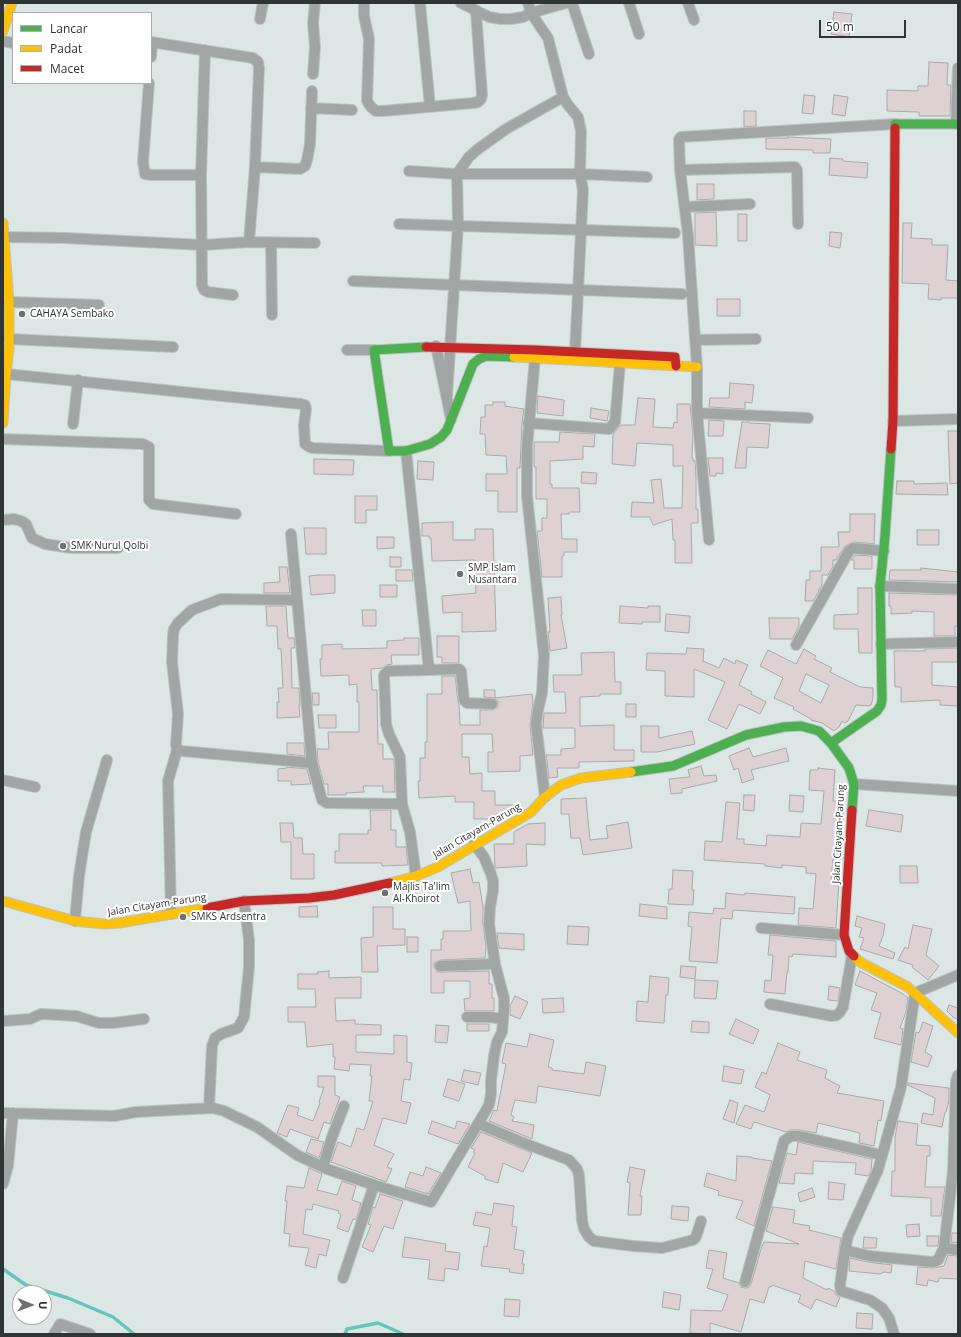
<!DOCTYPE html>
<style>
body{margin:0}
#map{position:relative;width:961px;height:1337px;overflow:hidden;background:#dce7e5;font-family:"Open Sans",sans-serif}
canvas{display:block}
.frame{position:absolute;inset:0;border:4px solid #2e3534;pointer-events:none}
.legend{position:absolute;left:12px;top:12px;width:140px;height:72px;box-sizing:border-box;background:#fff;border:1px solid #abaeae;margin:0;padding:5px 7px;list-style:none;font-size:12px;color:#2e3534}
.legend li{display:flex;align-items:center;gap:8px;height:20px}
.legend b{width:20px;border:1px solid #abaeae}
.north{position:absolute;left:12px;top:1285px;width:40px;height:40px;box-sizing:border-box;background:#fff;border:1px solid #abaeae;border-radius:50%;rotate:91deg;font-size:11px;font-weight:700;line-height:16px;text-align:center;color:#2e3534}
.north::after{content:'';display:block;margin:auto;width:14px;height:18px;background:#6b7372;clip-path:polygon(50% 0,100% 100%,50% 72%,0 100%)}
.scale{position:absolute;left:819px;top:20px;width:87px;height:18px;box-sizing:border-box;border:2px solid #2e3534;border-top:0;padding-left:5px;font-size:12px;line-height:14px;white-space:nowrap;color:#2e3534;-webkit-text-stroke:3px #fff;paint-order:stroke}
</style>
<div id="map">
<canvas width="961" height="1337"></canvas>
<div class="frame"></div>
<ul class="legend">
<li><b style="height:5px;background:#4caf50"></b>Lancar</li>
<li><b style="height:5px;background:#ffc107"></b>Padat</li>
<li><b style="height:5px;background:#c62828"></b>Macet</li>
</ul>
<div class="north">U</div>
<div class="scale">50 m</div>
</div>
<script>
const ctx = document.querySelector('canvas').getContext('2d');
ctx.lineJoin = 'round';
const poly = rows => new Path2D(rows.map(r => 'M' + r).join(''));
function stroke(path, color, width, dash) { ctx.strokeStyle = color; ctx.lineWidth = width; ctx.lineCap = dash ? 'butt' : 'round'; ctx.setLineDash(dash || []); ctx.stroke(path); }
function fillPath(path, color) { ctx.fillStyle = color; ctx.fill(path, 'evenodd'); }
function write(font, color, halo, rows, align = 'center') {
  ctx.font = font + ' "Open Sans",sans-serif'; ctx.lineWidth = 4; ctx.setLineDash([]); ctx.textBaseline = 'middle'; ctx.strokeStyle = halo; ctx.fillStyle = color; for (const [text, x, y, turn = 0] of rows) {
    ctx.save(); ctx.translate(x, y); ctx.rotate((+turn || 0) * Math.PI / 180); ctx.textAlign = isNaN(turn) ? turn : align; if (halo) ctx.strokeText(text, 0, 0); ctx.fillText(text, 0, 0); ctx.restore();
  }
}
const stream = poly([
 [3,1269,26,1285,68,1298,113,1317,134,1334],
 [345,1334,347,1329,378,1323,403,1334]
]);
const building = poly([
 [834,12,852,14,849,37,831,34,834,12],
 [929,62,948,63,947,85,951,85,950,116,919,116,919,112,887,111,887,90,918,91,918,86,928,86,929,62],
 [804,95,815,96,813,114,802,113,804,95],
 [834,95,848,97,845,116,832,114,834,95],
 [744,111,756,111,756,126,744,127,744,111],
 [788,137,831,139,830,153,813,153,813,150,766,149,766,138,788,138,788,137],
 [830,158,843,159,843,161,868,163,867,178,829,175,830,158],
 [697,184,714,184,714,199,697,200,697,184],
 [716,212,717,246,695,245,695,213,716,212],
 [738,214,747,214,747,241,738,241,738,214],
 [903,223,912,223,911,238,932,239,932,245,948,245,946,280,958,281,958,298,941,298,941,300,928,299,929,284,902,283,903,223],
 [830,232,842,233,840,248,829,246,830,232],
 [717,299,740,299,740,316,717,316,717,299],
 [730,383,754,385,752,403,745,402,745,409,709,407,710,398,729,398,730,383],
 [538,396,564,400,563,416,537,413,538,396],
 [638,398,655,399,653,427,673,428,674,422,677,423,677,404,690,404,693,435,692,458,693,458,693,461,695,461,696,476,696,509,698,509,698,523,691,523,692,563,675,563,675,540,673,540,672,519,653,525,650,517,631,517,632,502,654,503,651,480,661,479,664,508,682,508,683,466,673,466,673,445,637,443,635,466,612,464,613,434,621,425,635,425,638,398],
 [493,402,505,402,505,406,524,409,522,423,520,468,517,468,517,512,498,512,498,491,486,491,486,474,507,474,506,456,486,455,485,434,480,434,481,417,485,417,485,405,493,405,493,402],
 [591,408,609,411,607,421,590,418,591,408],
 [709,420,724,421,723,436,708,436,709,420],
 [742,422,749,422,749,423,770,424,768,448,747,447,746,468,735,468,742,422],
 [948,431,958,431,958,483,950,484,948,431],
 [560,432,595,434,594,447,583,446,583,459,550,461,550,484,552,484,552,488,579,488,580,512,569,512,569,514,561,514,562,539,577,539,577,552,564,552,564,556,562,556,562,577,542,577,537,531,542,531,542,518,547,518,547,499,536,499,536,467,534,467,534,442,559,442,560,432],
 [708,458,723,458,723,474,716,473,716,476,710,476,708,458],
 [314,459,354,460,353,475,314,474,314,459],
 [418,461,434,462,433,480,417,479,418,461],
 [582,472,597,473,596,484,581,483,582,472],
 [897,481,914,481,914,484,947,483,948,495,896,494,897,481],
 [355,496,377,496,377,510,366,510,366,523,355,523,355,496],
 [850,514,875,514,874,544,854,542,845,546,836,560,833,560,833,566,828,575,822,575,822,585,820,589,819,589,819,591,813,601,805,601,806,580,810,580,810,571,821,571,821,547,839,547,838,532,850,532,850,514],
 [453,522,453,540,475,540,475,529,493,529,496,631,462,632,462,612,443,613,442,596,476,593,475,560,432,561,431,538,429,538,429,536,422,536,422,523,453,522],
 [304,528,326,528,326,554,306,554,304,528],
 [917,530,939,530,939,545,917,545,917,530],
 [377,537,394,537,394,548,377,549,377,537],
 [855,555,872,556,872,569,854,569,854,560,851,560,855,555],
 [390,557,401,557,401,567,390,567,390,557],
 [279,567,287,567,290,593,264,593,264,583,280,582,279,567],
 [921,568,958,572,958,582,889,580,890,570,921,570,921,568],
 [396,570,412,570,413,581,396,581,396,570],
 [319,575,335,575,335,593,311,595,309,576,319,575],
 [380,585,397,585,397,597,380,597,380,585],
 [858,588,872,588,872,653,859,653,858,629,834,629,834,615,858,614,858,588],
 [889,593,958,595,958,626,955,626,955,636,934,636,934,612,912,611,912,613,891,614,891,606,889,606,889,593],
 [561,597,562,615,561,615,567,648,550,651,548,632,550,632,548,598,561,597],
 [266,606,286,606,288,638,294,638,295,648,291,648,292,688,299,688,300,705,299,705,300,717,277,718,277,702,279,702,278,688,283,688,281,649,278,649,277,626,267,626,266,606],
 [620,606,648,608,648,606,660,606,660,622,642,622,642,624,619,623,620,606],
 [362,610,376,610,376,626,363,626,362,610],
 [666,614,690,616,689,633,665,631,666,614],
 [769,618,799,618,799,626,792,639,770,639,769,618],
 [437,636,459,636,459,663,442,663,442,657,437,657,437,636],
 [404,638,419,638,419,655,391,655,392,664,387,665,382,668,371,669,372,690,377,690,378,744,383,744,383,759,394,759,395,792,383,792,383,786,363,786,364,792,346,793,346,795,328,795,328,784,324,784,318,762,317,749,329,749,328,732,359,732,359,702,357,702,357,684,349,685,349,675,321,676,320,659,322,659,322,645,342,644,342,649,387,648,387,641,404,640,404,638],
 [687,648,704,649,703,661,719,668,724,658,735,664,736,660,748,665,739,685,752,692,751,694,766,702,760,714,739,704,727,729,708,720,725,682,694,669,694,697,665,696,665,671,646,670,647,653,686,654,687,648],
 [958,648,958,662,932,662,932,685,958,687,958,706,940,705,940,700,901,702,901,687,895,687,894,651,925,651,925,649,958,648],
 [804,649,816,656,814,659,832,668,830,672,860,687,873,688,873,698,871,705,869,706,856,705,848,721,845,723,842,721,839,727,834,731,822,723,811,720,811,719,793,709,794,707,774,698,783,678,760,666,768,650,796,664,804,649],
 [806,674,829,685,821,703,799,691,806,674],
 [614,652,615,682,621,682,621,694,600,694,600,696,580,697,580,726,614,725,614,750,634,750,634,761,579,762,579,768,557,768,558,777,549,778,546,755,561,755,561,749,575,748,575,728,543,728,544,713,566,713,565,692,554,692,553,675,582,675,581,653,614,652],
 [442,676,455,676,458,701,459,704,460,725,480,725,480,710,492,710,497,708,498,705,498,701,493,698,484,697,484,690,495,690,495,698,532,694,533,702,530,725,533,755,520,756,520,771,488,772,488,752,493,752,492,734,462,734,462,757,469,757,470,774,482,773,482,791,495,791,495,805,517,805,517,811,503,819,474,819,474,802,455,802,455,796,419,798,418,781,420,781,420,758,425,758,425,742,427,742,427,694,442,694,442,676],
 [312,693,319,693,319,705,313,705,312,693],
 [626,704,636,704,636,717,626,717,626,704],
 [318,715,336,715,336,728,319,728,318,715],
 [641,726,659,726,659,738,692,731,695,744,657,752,641,752,641,726],
 [287,743,304,743,305,756,287,754,287,743],
 [749,748,753,757,786,748,789,761,751,770,754,779,742,783,738,768,734,770,729,756,749,748],
 [701,766,704,776,716,775,717,781,682,789,682,793,671,794,669,779,690,777,688,770,701,766],
 [287,767,307,769,311,784,291,785,291,781,278,781,278,769,287,768,287,767],
 [818,768,835,770,833,801,844,802,840,860,833,859,831,881,839,881,836,928,798,925,799,908,813,909,816,874,806,873,806,867,782,865,782,868,765,866,765,864,704,860,705,841,722,842,726,802,740,803,737,839,744,839,744,844,766,846,767,835,800,837,801,823,821,824,824,791,809,790,810,770,818,770,818,768],
 [744,795,755,795,754,811,743,810,744,795],
 [790,795,804,796,803,812,789,811,790,795],
 [586,798,590,840,608,838,606,826,628,822,632,848,583,855,580,838,571,838,569,814,561,814,561,799,586,798],
 [370,810,391,810,391,830,396,830,396,847,406,847,408,865,382,866,382,863,335,863,335,851,339,851,339,834,368,834,368,830,371,830,370,810],
 [869,810,903,815,901,832,866,826,869,810],
 [280,823,293,823,294,838,302,838,303,854,314,854,314,879,291,879,291,842,281,842,280,823],
 [545,823,545,845,526,844,527,866,495,868,494,844,514,844,514,832,528,824,545,823],
 [900,866,917,866,918,883,900,883,900,866],
 [470,869,473,883,479,882,483,907,483,924,486,947,485,958,440,960,434,963,434,967,437,972,440,972,489,971,489,984,492,984,492,998,494,998,494,1011,465,1011,464,999,470,998,470,981,444,981,444,993,431,993,431,950,441,950,441,939,443,939,443,931,471,931,470,901,458,903,451,873,470,869],
 [673,870,693,871,692,890,694,890,693,905,668,904,669,889,672,889,673,870],
 [726,893,744,895,745,893,795,897,794,914,733,910,732,919,721,918,717,963,689,961,692,927,688,926,689,912,713,914,714,908,725,909,726,893],
 [640,904,667,907,667,919,639,916,640,904],
 [317,906,318,917,299,917,299,907,317,906],
 [373,907,393,907,393,929,405,929,405,945,377,946,378,972,362,972,361,938,373,937,373,907],
 [857,916,885,924,883,936,879,946,895,953,893,959,860,949,864,938,859,937,862,928,855,926,857,916],
 [913,925,932,929,926,955,939,966,928,980,912,967,913,965,898,960,905,947,908,949,913,925],
 [568,926,589,927,588,945,567,944,568,926],
 [497,933,524,934,524,950,499,948,497,933],
 [770,935,836,941,836,957,793,954,792,957,789,956,788,972,787,972,785,994,764,992,765,980,771,981,773,955,768,955,770,935],
 [407,937,418,937,418,952,407,952,407,937],
 [681,966,696,967,695,979,680,977,681,966],
 [329,971,329,978,361,977,361,998,335,998,336,1021,355,1020,355,1024,381,1025,381,1035,356,1035,356,1052,394,1054,394,1035,407,1036,407,1062,412,1063,410,1080,404,1079,401,1101,411,1103,406,1124,383,1118,374,1145,394,1154,387,1167,392,1169,386,1182,331,1162,338,1142,351,1147,357,1128,364,1130,373,1101,369,1101,372,1076,370,1076,371,1065,350,1064,349,1071,334,1069,335,1057,333,1057,333,1044,307,1047,305,1022,288,1022,288,1007,316,1007,315,989,298,989,298,974,318,974,317,972,329,971],
 [860,971,903,994,908,998,906,1012,900,1028,903,1029,901,1045,874,1038,881,1013,871,1010,877,993,855,985,860,971],
 [650,976,669,978,668,995,666,995,664,1023,636,1021,637,1001,648,1002,650,976],
 [695,980,718,981,716,999,694,998,695,980],
 [829,986,840,988,838,1001,828,1000,829,986],
 [515,996,528,1002,520,1019,510,1015,510,1006,515,996],
 [563,998,564,1012,543,1013,542,999,563,998],
 [949,1005,958,1008,958,1019,954,1018,947,1011,949,1005],
 [736,1019,759,1030,753,1044,729,1034,736,1019],
 [692,1021,709,1022,709,1033,691,1032,692,1021],
 [923,1022,933,1026,925,1052,932,1056,928,1067,911,1062,916,1032,919,1033,923,1022],
 [467,1024,489,1024,489,1031,467,1031,467,1024],
 [436,1025,449,1026,447,1043,435,1042,436,1025],
 [530,1034,554,1040,548,1067,552,1068,552,1070,584,1074,586,1062,606,1066,600,1096,538,1086,536,1103,515,1100,511,1115,514,1117,512,1121,534,1125,532,1139,489,1121,494,1110,497,1111,506,1064,502,1063,506,1043,527,1047,530,1034],
 [778,1043,800,1052,797,1060,827,1070,825,1078,840,1086,837,1093,884,1101,881,1121,878,1120,874,1146,859,1143,860,1133,818,1123,816,1133,799,1130,791,1130,786,1132,754,1122,751,1129,736,1124,745,1105,764,1112,770,1095,755,1087,762,1072,766,1074,778,1043],
 [724,1066,744,1070,741,1084,722,1081,724,1066],
 [464,1070,481,1073,478,1085,461,1081,464,1070],
 [318,1076,335,1076,335,1095,340,1097,330,1124,324,1122,318,1139,290,1129,287,1137,277,1133,288,1105,299,1108,297,1115,313,1121,320,1103,319,1102,324,1087,318,1087,318,1076],
 [448,1079,465,1084,459,1101,443,1096,448,1079],
 [908,1083,949,1088,949,1101,946,1112,945,1112,942,1127,921,1123,923,1113,933,1115,935,1098,908,1085,908,1083],
 [730,1100,738,1103,734,1123,723,1119,730,1100],
 [432,1121,455,1129,457,1121,470,1124,458,1144,428,1133,432,1121],
 [898,1121,918,1124,916,1145,930,1146,930,1156,927,1156,925,1187,945,1187,941,1216,931,1216,931,1198,891,1196,892,1171,895,1171,895,1138,898,1121],
 [481,1132,532,1153,523,1172,503,1163,498,1183,485,1179,485,1176,468,1167,475,1153,473,1152,475,1150,471,1148,481,1132],
 [311,1139,324,1142,319,1158,306,1152,311,1139],
 [798,1142,872,1159,871,1171,868,1176,855,1174,856,1163,813,1161,813,1174,795,1173,794,1184,779,1183,787,1153,796,1155,798,1142],
 [737,1156,752,1157,752,1158,772,1161,754,1226,736,1218,743,1201,718,1195,719,1191,704,1186,707,1173,736,1181,737,1156],
 [426,1167,441,1173,428,1194,405,1187,410,1172,423,1176,426,1167],
 [630,1167,645,1170,640,1196,642,1196,641,1215,628,1215,630,1183,627,1182,630,1167],
 [309,1168,322,1174,317,1190,337,1195,342,1181,356,1186,352,1200,361,1203,356,1220,353,1219,348,1232,337,1228,341,1215,338,1213,339,1211,313,1204,312,1210,306,1209,303,1234,330,1240,326,1256,319,1254,316,1268,305,1265,309,1248,289,1246,290,1234,284,1233,287,1201,285,1201,287,1186,304,1188,309,1168],
 [829,1182,845,1184,843,1200,828,1199,829,1182],
 [812,1188,815,1197,800,1202,798,1193,812,1188],
 [380,1194,403,1201,393,1229,384,1226,373,1252,362,1247,371,1225,368,1224,373,1207,375,1208,380,1194],
 [494,1203,514,1206,512,1226,517,1227,514,1249,524,1251,522,1264,524,1264,523,1274,509,1272,510,1269,481,1266,484,1246,487,1247,490,1228,473,1225,476,1212,492,1215,494,1203],
 [672,1206,689,1207,688,1221,671,1219,672,1206],
 [773,1207,795,1210,793,1223,810,1226,809,1230,841,1238,836,1269,805,1261,803,1278,827,1290,828,1288,834,1291,836,1295,840,1297,836,1307,816,1299,811,1309,798,1302,801,1295,772,1285,771,1287,769,1287,764,1303,750,1299,741,1332,710,1323,710,1334,690,1333,691,1310,722,1311,728,1295,707,1288,713,1269,706,1268,709,1250,727,1253,723,1278,739,1283,741,1287,746,1288,749,1287,751,1284,761,1249,764,1242,799,1244,766,1231,773,1207],
 [919,1224,920,1236,907,1237,906,1225,919,1224],
 [952,1233,958,1233,958,1243,951,1242,952,1233],
 [927,1236,939,1236,938,1246,927,1246,927,1236],
 [405,1237,446,1244,445,1251,460,1253,458,1270,445,1268,444,1281,428,1279,430,1260,402,1257,405,1237],
 [864,1237,877,1238,876,1248,863,1248,864,1237],
 [948,1255,958,1256,958,1279,939,1278,938,1282,928,1280,927,1286,916,1284,918,1267,933,1268,944,1266,948,1255],
 [850,1258,868,1262,892,1265,891,1273,884,1272,880,1274,849,1271,850,1258],
 [664,1292,681,1295,679,1310,662,1307,664,1292],
 [505,1299,520,1300,519,1317,504,1316,505,1299],
 [857,1313,873,1314,872,1329,856,1328,857,1313]
]);
const street = poly([
 [364,3,364,16,369,39,367,101,371,107,376,111,383,111,473,103,478,102,481,99,482,95,476,12],
 [420,3,430,107],
 [461,3,489,17,500,19,511,19,523,17,531,13,566,3],
 [528,3,531,13,548,38,563,97,568,105,578,117,581,131,580,174,583,190,575,352],
 [572,3,589,54],
 [629,3,639,34],
 [688,3,694,20],
 [260,19,263,3],
 [3,41,13,43],
 [151,42,253,58,258,62,259,68,255,167,249,242],
 [205,50,201,175,202,285,204,290,208,292,233,295],
 [151,57,152,42],
 [313,74,315,47,313,23,315,3],
 [149,83,143,162,145,174,152,175,201,175],
 [311,108,352,110],
 [956,124,958,68],
 [255,167,300,169,305,166,307,160,310,144,312,91],
 [680,170,795,167,797,170,798,224],
 [409,171,457,174,469,157,478,149,506,129,563,97],
 [685,207,750,204],
 [399,224,675,233],
 [4,237,65,238,203,245,249,242,315,243],
 [271,243,272,315],
 [353,281,682,294],
 [9,302,99,305],
 [9,339,173,347],
 [695,340,756,339],
 [436,346,451,419],
 [347,350,374,350],
 [535,358,527,447,527,496,544,655,542,693,538,710,536,724,545,797],
 [6,374,301,404,305,405,306,409,304,425,305,444,308,446,312,448,389,451],
 [447,396,458,225,457,174,580,174,647,177],
 [697,413,808,418],
 [893,421,958,419],
 [528,423,609,429,615,422,620,363],
 [73,424,78,380],
 [3,439,143,444,149,447,149,500,153,504,236,514],
 [406,451,429,670,388,671,384,675,386,724,389,734,400,757,402,804,410,832,416,876],
 [3,520,14,519,21,521,26,524,32,538,45,544,71,548,118,548],
 [291,534,312,763,322,800,327,803,402,804],
 [709,540,697,413,697,367,692,295,688,235,680,170,679,139,681,137,895,124],
 [880,586,958,589],
 [296,600,221,599,192,610,178,623,174,629,173,635,172,662,178,714,176,745,177,750,182,751,312,763],
 [881,644,958,642],
 [796,645,849,551,853,548,884,551],
 [429,670,459,669,461,671,464,700,467,703,492,704],
 [3,780,35,787],
 [854,784,958,791],
 [171,914,168,781,177,750],
 [75,921,79,876,86,832,107,760],
 [761,928,844,935],
 [440,966,495,964],
 [770,1004,832,1016,837,1015,840,1012,843,1007,852,955],
 [467,1017,488,1017,503,1019],
 [3,1021,30,1019,41,1014,76,1016,99,1023,113,1023,144,1019],
 [958,1075,956,1081,953,1171,944,1248,958,1250],
 [209,1108,212,1046,215,1038,221,1034,238,1028,244,1017,249,967,249,940,244,901],
 [3,1113,114,1116,136,1112,213,1108,224,1111,257,1127,297,1155,327,1169,374,1185],
 [479,1124,526,1144,569,1160,577,1169,579,1175,582,1220,584,1229,589,1237,594,1241,633,1246,662,1248,693,1240,696,1237,701,1221],
 [323,1167,332,1137,344,1106],
 [3,1184,8,1166,13,1113],
 [944,1248,938,1260,933,1262,869,1256,845,1250,848,1236,878,1170,901,1087,915,993,958,975],
 [845,1250,840,1285,841,1291,870,1300,882,1308,889,1318,894,1334],
 [343,1278,374,1185,431,1202,485,1112,489,1105,491,1094,491,1080,494,1056,497,1042,502,1032,504,1009,504,998,495,964,489,924,490,907,493,891,493,881,491,874,484,857,474,844],
 [745,1282,784,1141,791,1136,799,1136,882,1155],
 [54,1334,60,1324,90,1334]
]);
const fast = poly([
 [895,128,895,124,958,124],
 [426,347,374,350,389,451,406,451,430,444,441,437,447,430,473,364,479,359,486,356,514,357],
 [831,743,877,711,881,705,882,699,880,586,885,536,891,449],
 [631,772,673,766,746,735,784,727,801,726,819,731,831,743,849,768,854,784,852,810]
]);
const slow = poly([
 [3,31,12,3],
 [3,223,9,302,9,349,6,374,3,423],
 [514,357,697,367],
 [390,883,416,876,438,867,531,812,545,797,561,785,581,778,631,772],
 [3,901,75,921,104,924,119,923,207,908],
 [854,956,860,962,908,987,958,1033]
]);
const jam = poly([
 [426,347,536,350,675,357,676,366],
 [891,449,893,421,895,128],
 [852,810,844,935,849,951,854,956],
 [207,908,244,901,309,898,334,895,390,883]
]);
const markers = [
 [22,314,4,"#6b7372"],
 [63,546,4,"#6b7372"],
 [460,574,4,"#6b7372"],
 [385,893,4,"#6b7372"],
 [183,917,4,"#6b7372"]
];
const poiNames = [
 ["CAHAYA Sembako",30,314],
 ["SMK Nurul Qolbi",71,546],
 ["SMP Islam",468,568],
 ["Nusantara",468,580],
 ["Majlis Ta'lim",393,887],
 ["Al-Khoirot",393,899],
 ["SMKS Ardsentra",191,917]
];
const streetNames = [
 ["Jalan Citayam-Parung",477,831,-30],
 ["Jalan Citayam-Parung",839,834,-87],
 ["Jalan Citayam-Parung",157,905,-9]
];
stroke(stream, '#64c5ba', 3.5);
fillPath(building, '#ded1d3');
stroke(building, '#a8a9a9', 1);
stroke(street, '#bac3c1', 12);
stroke(fast, '#bac3c1', 11);
stroke(slow, '#bac3c1', 11);
stroke(jam, '#bac3c1', 11);
stroke(street, '#a1a6a5', 10);
stroke(fast, '#4caf50', 9);
stroke(slow, '#ffc107', 9);
stroke(jam, '#c62828', 9);
for (const [x, y, r, color] of markers) { const dot = new Path2D(); dot.arc(x, y, r, 0, 2 * Math.PI); ctx.fillStyle = color; ctx.fill(dot); stroke(dot, '#fff', 1.5); }
write('10px', '#2e3534', '#fff', poiNames, 'left');
write('10px', '#2e3534', '#fff', streetNames);
</script>
